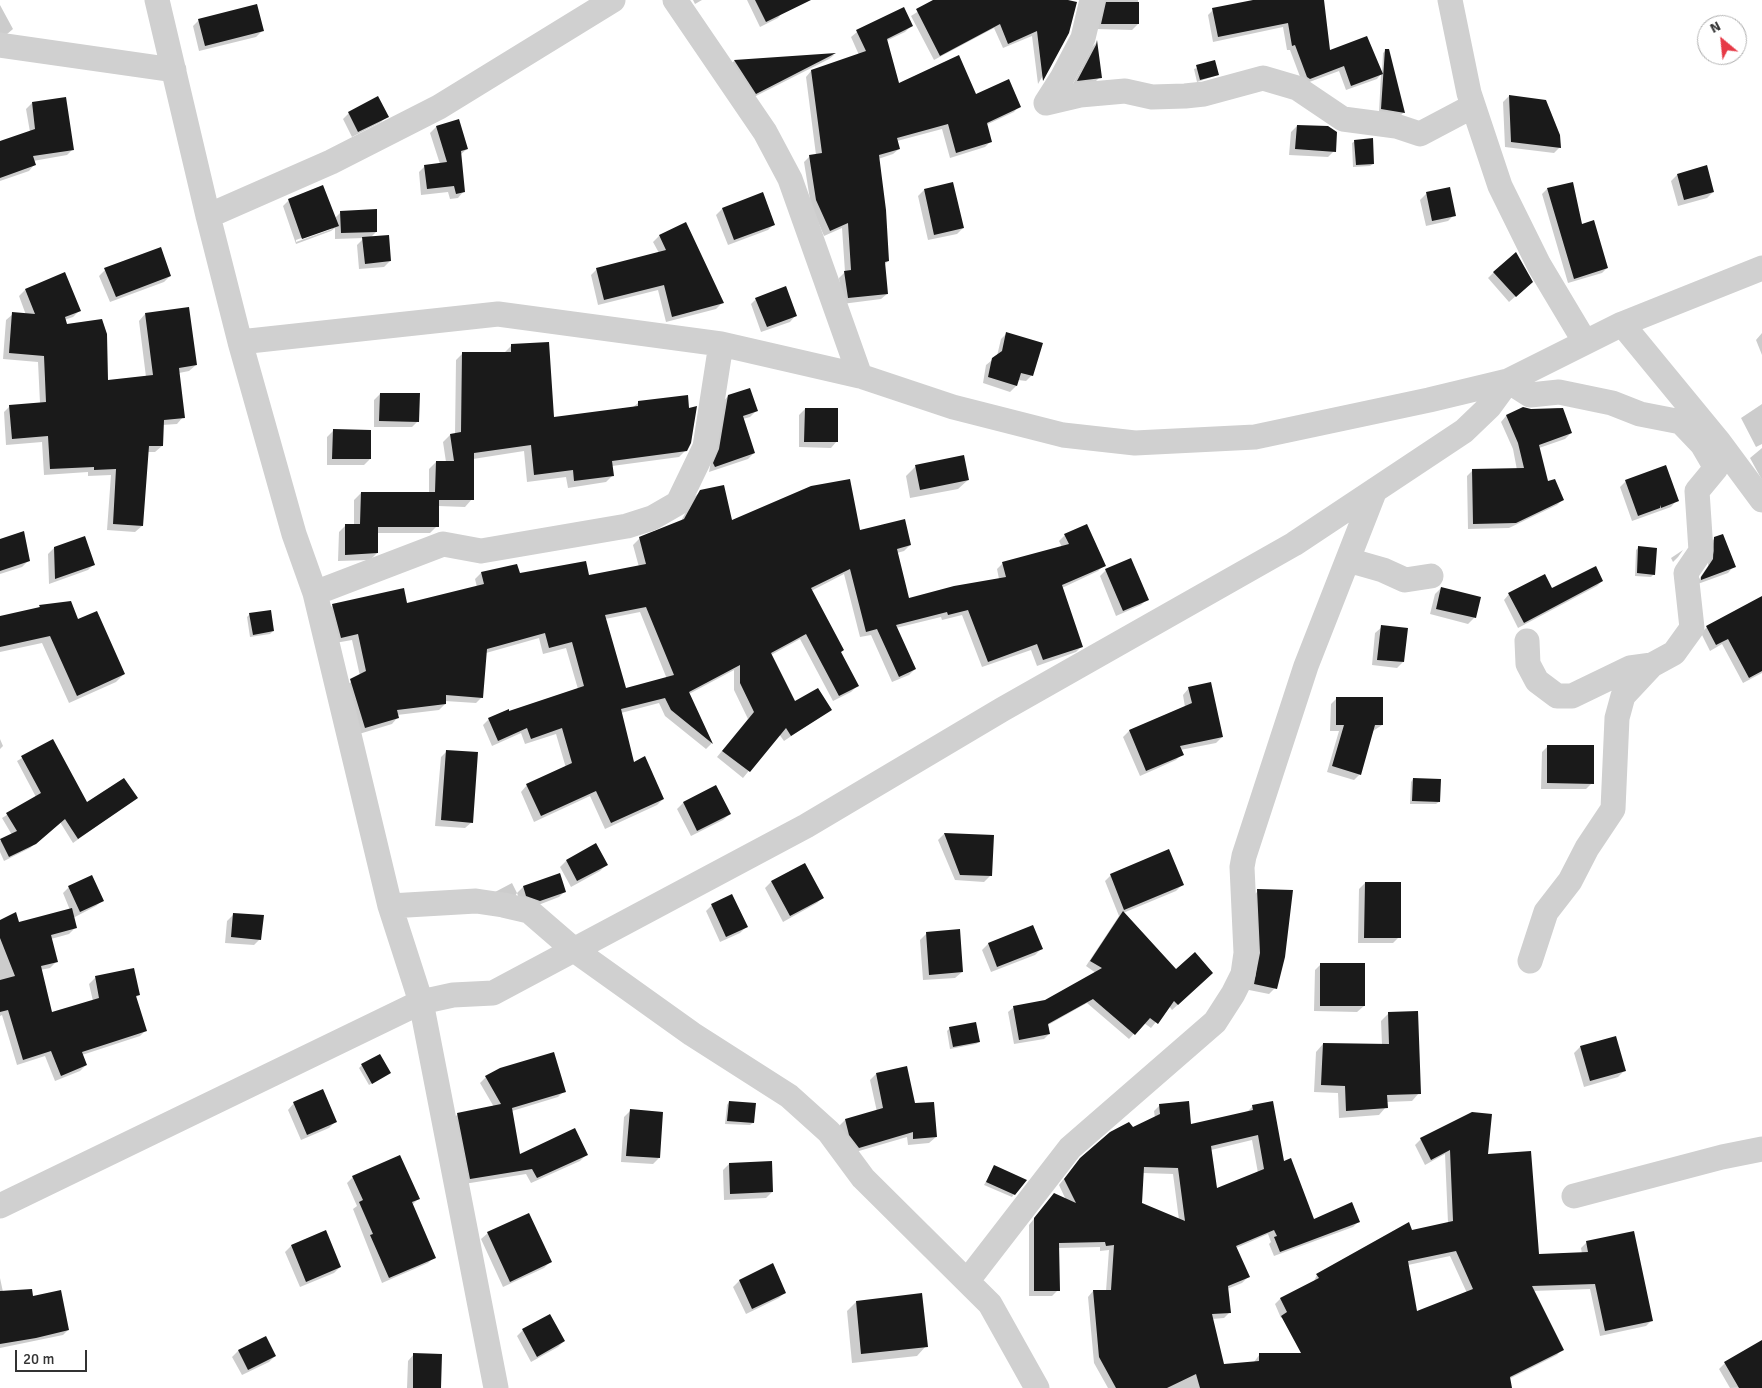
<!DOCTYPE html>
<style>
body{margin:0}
#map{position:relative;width:1762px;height:1388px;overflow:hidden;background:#fff;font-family:Signika,sans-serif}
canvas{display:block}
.north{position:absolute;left:1697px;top:15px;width:50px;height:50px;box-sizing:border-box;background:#fff;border:1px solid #adadad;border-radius:50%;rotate:332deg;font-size:14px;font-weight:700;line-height:20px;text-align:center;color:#333}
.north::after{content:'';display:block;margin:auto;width:18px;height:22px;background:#e63946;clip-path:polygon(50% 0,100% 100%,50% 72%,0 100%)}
.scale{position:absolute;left:15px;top:1350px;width:72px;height:22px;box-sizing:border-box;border:2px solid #333;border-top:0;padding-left:6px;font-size:15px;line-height:18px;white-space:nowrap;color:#333;-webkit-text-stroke:4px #fff;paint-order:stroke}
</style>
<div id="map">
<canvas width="1762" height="1388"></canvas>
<div class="north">N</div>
<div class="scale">20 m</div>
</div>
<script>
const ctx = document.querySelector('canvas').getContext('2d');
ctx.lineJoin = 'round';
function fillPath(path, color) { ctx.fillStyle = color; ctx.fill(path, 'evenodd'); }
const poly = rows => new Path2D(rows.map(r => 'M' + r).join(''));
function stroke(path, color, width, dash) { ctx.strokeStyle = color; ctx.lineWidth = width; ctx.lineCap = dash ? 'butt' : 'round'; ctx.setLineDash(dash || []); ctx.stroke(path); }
const shadow = poly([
 [693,0,702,0,695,4],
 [747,0,778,0,783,12,778,18,760,27],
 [936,0,1066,0,1068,32,1038,84,1032,36,1003,48,994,28,934,60,911,16],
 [1104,0,1138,0,1138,24,1132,30,1096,29],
 [1259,0,1322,0,1329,52,1382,73,1383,53,1386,50,1404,112,1401,115,1379,112,1381,74,1377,79,1346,90,1339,71,1304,84,1302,82,1290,50,1287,50,1283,27,1213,42,1208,15,1213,10],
 [0,5,13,29,0,40],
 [199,20,262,31,256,37,199,51,193,26],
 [911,26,905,32,886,41,898,84,975,95,1019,106,1014,112,986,125,991,141,985,147,950,158,942,129,897,141,899,149,893,154,878,159,888,261,884,265,887,294,881,299,842,304,839,278,845,272,842,228,824,236,811,206,804,162,810,156,816,155,806,77,811,71,859,55,851,37,857,32],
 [1096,43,1100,77,1094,83,1072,86,1092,47],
 [834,55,829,59,750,99,728,67,734,61],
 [1214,62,1218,75,1197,82,1194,69],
 [1509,96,1560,147,1554,153,1505,147,1503,102],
 [32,103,72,150,67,155,33,161,34,165,29,171,0,181,0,142,30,132,26,109],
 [349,113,387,116,381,122,352,137,343,119],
 [458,121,467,149,460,155,464,191,458,198,450,199,448,192,421,195,419,172,425,166,440,164,430,133,436,127],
 [1297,126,1334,151,1328,157,1289,155,1291,132],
 [1355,141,1373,164,1370,166,1353,167,1352,143],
 [1677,175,1713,192,1707,198,1678,206,1671,181],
 [1547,189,1581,226,1607,268,1602,273,1568,283,1542,194],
 [924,190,963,228,957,234,928,240,918,196],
 [762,194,774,224,768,230,728,245,716,215,722,209],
 [1426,194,1454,215,1448,221,1426,226,1420,200],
 [289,200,335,218,341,212,376,232,370,238,390,261,384,267,359,269,357,245,364,238,335,239,335,228,331,231,296,244,283,206],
 [332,227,332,229,296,242,296,240],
 [659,236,722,303,716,309,666,322,658,290,598,305,591,275,597,269,659,253,653,242],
 [105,270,170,276,164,282,110,302,99,276],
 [1494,272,1525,288,1509,302,1488,278],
 [25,290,80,310,73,317,64,320,107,381,146,377,139,321,145,314,196,365,189,371,179,373,183,417,177,424,162,425,162,446,155,452,147,452,142,526,135,532,107,530,111,475,88,476,88,472,44,475,42,442,6,445,4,412,10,406,40,403,38,362,3,359,6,320,13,314,26,315,19,296],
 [756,299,795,316,790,322,761,332,751,304],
 [1007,333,1032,375,1026,381,1018,380,1016,386,1010,392,983,383,986,365,997,356,1001,339],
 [1762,333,1762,355,1756,340],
 [511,346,552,418,632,408,638,403,686,450,679,457,612,466,613,475,606,482,568,488,566,477,527,482,524,451,473,459,472,499,465,507,438,506,437,526,430,533,377,533,377,553,370,560,338,561,339,532,346,525,354,525,354,500,361,493,429,493,429,469,436,462,446,462,443,442,450,435,455,434,456,360,463,353,504,353],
 [380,394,418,421,412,427,374,427,374,400],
 [728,396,756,411,750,417,743,419,754,453,748,459,709,472,722,403],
 [1762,404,1762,444,1756,447,1741,418],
 [1558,408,1563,411,1571,433,1565,439,1539,448,1547,483,1563,499,1557,505,1509,528,1468,529,1467,476,1473,470,1517,470,1513,449,1501,422,1506,416,1523,409,1531,411],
 [805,409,837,441,831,448,799,447,799,415],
 [333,431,370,459,364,465,327,465,327,437],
 [1762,448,1762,480,1750,458],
 [915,467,968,480,958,489,910,498,906,476],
 [1626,481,1677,500,1671,507,1632,521,1620,487],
 [701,491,731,522,859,532,910,545,904,551,897,553,908,600,999,579,997,569,1003,563,1062,547,1059,541,1065,535,1104,565,1098,571,1062,588,1082,646,1076,652,1037,666,1031,650,982,667,962,615,942,620,941,617,896,628,915,669,909,675,892,682,871,635,860,637,844,574,811,591,857,686,851,692,833,701,800,639,771,655,794,702,830,710,784,741,779,734,743,778,717,757,748,719,734,690,734,670,689,694,712,743,706,749,665,716,659,703,621,713,633,764,663,799,657,805,605,829,590,796,534,822,521,792,527,785,566,768,556,734,525,744,521,733,492,746,483,725,489,719,578,689,566,648,543,654,539,638,486,653,482,697,476,703,445,701,445,704,439,710,397,715,398,717,392,724,359,734,345,686,360,676,352,640,335,643,327,611,333,605,406,605,477,587,475,579,481,573,588,577,639,567,633,545,640,538,681,521,694,497],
 [640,612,667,679,626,690,605,619],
 [1715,538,1734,566,1728,573,1695,585,1708,566,1709,544],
 [0,540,28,561,22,567,0,574],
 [1639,547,1654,574,1651,577,1635,576,1636,550],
 [54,548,94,564,88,570,49,584,48,554],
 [1683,550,1678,557,1673,562,1671,558],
 [1106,570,1147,599,1141,605,1116,616,1100,576],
 [1544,576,1551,589,1602,581,1597,586,1518,628,1504,600,1509,594],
 [1441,588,1479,598,1474,618,1468,624,1430,614,1435,594],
 [1762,602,1762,673,1743,683,1722,644,1710,651,1701,633,1707,627],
 [40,606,77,621,124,674,116,682,69,703,42,643,0,652,0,617,37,609],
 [250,614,273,631,270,634,250,637,247,617],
 [1382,627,1403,662,1397,668,1372,665,1375,633],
 [1189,688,1222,737,1216,743,1180,750,1182,754,1176,760,1140,776,1123,737,1129,731,1185,707,1183,695],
 [1337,698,1382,725,1373,731,1360,774,1354,780,1327,772,1339,731,1330,731,1331,704],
 [0,739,3,746,0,749],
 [52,740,87,804,136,798,73,843,60,822,30,848,4,861,0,852,0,841,12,835,2,818,36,797,17,761],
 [1548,746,1592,783,1586,789,1541,789,1542,752],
 [447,751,472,822,465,828,435,826,441,757],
 [1413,779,1439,802,1436,804,1410,804,1411,782],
 [716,786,730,814,723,820,691,836,677,809,683,803],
 [944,834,993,836,990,876,984,882,955,880,938,840],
 [596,845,606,865,600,871,571,887,560,867,566,861],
 [804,864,823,897,817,903,783,922,765,888,771,882],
 [1111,875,1182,885,1176,891,1123,913,1175,970,1206,979,1172,1010,1169,1006,1151,1028,1144,1023,1129,1039,1087,1003,1048,1025,1049,1034,1044,1039,1014,1044,1008,1012,1014,1007,1045,1001,1096,973,1086,966,1119,916,1105,881],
 [512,883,517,893,523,887,565,891,559,897,533,907,520,901,517,893,515,896,495,892],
 [1365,883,1399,937,1393,943,1358,943,1359,889],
 [69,887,103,900,96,906,73,918,75,928,69,934,51,939,56,962,50,968,40,970,51,1013,93,1001,89,984,95,978,133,969,139,995,135,998,146,1030,140,1036,82,1055,86,1065,80,1071,55,1081,45,1056,17,1065,2,1015,0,1016,0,921,19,923,70,910,63,893],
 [1258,891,1275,988,1269,994,1249,990,1252,897],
 [712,905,746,927,740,933,720,942,706,911],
 [233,915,260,939,254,945,225,943,227,921],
 [926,934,962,972,955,978,923,980,920,940],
 [988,944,1041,949,1035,955,991,972,982,950],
 [1321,964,1364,1006,1357,1012,1314,1011,1315,970],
 [1389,1013,1419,1093,1412,1101,1386,1102,1386,1107,1379,1115,1339,1118,1338,1093,1314,1092,1316,1052,1323,1044,1382,1045,1381,1021],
 [950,1028,979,1042,976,1044,950,1049,947,1031],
 [1615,1037,1624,1071,1618,1077,1584,1087,1574,1053,1580,1047],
 [362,1065,389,1073,369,1085,359,1068],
 [876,1074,914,1105,936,1137,929,1143,908,1145,907,1137,852,1153,839,1126,845,1120,877,1112,870,1080],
 [486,1077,564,1091,558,1097,512,1111,519,1156,586,1155,580,1161,531,1183,526,1174,464,1184,452,1120,458,1114,494,1107,480,1083],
 [729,1102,753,1123,750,1125,725,1124,727,1105],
 [294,1103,335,1122,329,1128,301,1140,288,1110],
 [1160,1105,1190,1126,1247,1112,1253,1106,1314,1221,1359,1221,1353,1227,1274,1256,1269,1244,1271,1242,1268,1234,1236,1248,1248,1277,1242,1283,1227,1289,1230,1312,1224,1318,1212,1319,1223,1366,1254,1362,1260,1354,1305,1388,1108,1388,1094,1363,1088,1297,1093,1291,1106,1291,1109,1250,1100,1251,1100,1247,1058,1248,1058,1290,1052,1296,1029,1296,1029,1225,1054,1194,1066,1200,1059,1185,1075,1165,1132,1129,1155,1118,1154,1111],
 [1252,1140,1258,1173,1216,1189,1211,1150],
 [1143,1173,1173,1174,1179,1220,1140,1204],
 [630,1111,659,1158,653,1164,621,1162,624,1117],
 [1421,1139,1486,1155,1537,1255,1582,1254,1581,1248,1587,1242,1651,1321,1646,1326,1600,1336,1590,1289,1533,1291,1562,1349,1557,1355,1491,1388,1326,1388,1302,1313,1281,1318,1275,1304,1280,1299,1313,1283,1317,1275,1411,1231,1448,1223,1445,1154,1425,1165,1415,1145],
 [1450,1256,1467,1293,1416,1313,1408,1265],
 [729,1164,772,1192,766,1198,724,1200,723,1170],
 [994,1167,1014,1194,1012,1197,984,1185],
 [353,1177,418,1199,412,1205,434,1257,428,1263,382,1283,353,1209,357,1206,347,1183],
 [529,1214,550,1262,544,1268,503,1287,481,1239,488,1233],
 [291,1246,340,1267,334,1273,300,1287,285,1252],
 [772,1265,785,1292,779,1298,746,1314,733,1287,739,1281],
 [0,1278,3,1292,31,1298,68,1330,63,1335,0,1348],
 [856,1302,926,1346,917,1356,852,1363,847,1311],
 [523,1330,564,1341,558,1347,531,1362,517,1336],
 [265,1337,275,1356,269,1362,242,1375,232,1357,238,1351],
 [1762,1341,1762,1387,1730,1388,1719,1369,1725,1363],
 [414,1354,440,1388,407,1388,408,1361]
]);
const building = poly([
 [755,0,811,0,766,22],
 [933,0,1068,0,1077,2,1069,33,1043,81,1037,31,1008,44,1000,24,940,56,916,9],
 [1253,0,1324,0,1330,50,1367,36,1383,74,1351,86,1344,66,1310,79,1307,77,1295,45,1292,46,1288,23,1218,37,1212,8],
 [1106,2,1139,2,1139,24,1101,24],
 [257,4,264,31,205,46,198,19],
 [904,7,913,26,887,39,899,83,959,55,976,94,1009,79,1021,107,987,123,992,142,956,153,948,124,897,138,900,149,879,155,886,210,889,261,885,262,888,294,848,298,844,271,851,270,848,223,830,231,816,200,809,155,822,153,811,70,866,51,856,30],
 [1097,40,1102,78,1077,81,1096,45],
 [1385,49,1389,49,1405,113,1381,109],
 [836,53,756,94,734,60],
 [1215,60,1219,75,1200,80,1196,65],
 [1509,95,1546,100,1560,135,1561,148,1511,142],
 [378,96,389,117,358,132,348,112],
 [66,97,74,150,33,156,36,165,0,178,0,141,35,129,32,102],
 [459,119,468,149,461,151,465,192,456,194,454,186,427,189,424,165,447,162,436,126],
 [1297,125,1328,126,1337,132,1336,152,1295,149],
 [1373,138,1374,164,1356,165,1354,140],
 [1707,165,1714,192,1684,200,1677,174],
 [953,182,964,228,934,235,924,189],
 [1573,182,1582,224,1594,220,1608,268,1574,279,1547,188],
 [323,185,339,226,302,239,288,199],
 [1450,187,1456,216,1432,221,1426,192],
 [763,192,775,225,734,240,722,208],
 [377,209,377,232,341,233,340,211],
 [686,222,724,303,672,317,664,285,604,300,596,268,666,250,659,235],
 [389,235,391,261,365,264,362,237],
 [161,247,171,276,116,297,104,268],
 [1516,252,1533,282,1516,297,1493,272],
 [65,272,81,311,65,317,67,324,102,319,107,334,108,380,153,375,145,313,189,307,197,365,179,368,185,418,164,420,163,446,149,446,143,526,113,524,116,469,94,470,94,467,50,469,48,436,12,439,9,405,46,402,44,356,9,353,12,312,35,314,25,289],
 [786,286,797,316,767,327,755,298],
 [1006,332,1043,343,1033,376,1021,373,1017,386,988,377,992,358,1002,351],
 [549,342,554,417,638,406,638,401,688,395,689,408,697,406,691,443,687,451,612,461,614,476,574,481,573,470,534,475,531,445,474,453,474,500,439,500,439,527,378,527,378,553,345,555,345,524,360,524,361,492,435,492,436,461,454,461,450,434,461,432,462,352,511,352,511,344],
 [750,388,758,411,743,416,755,453,715,467,713,463,719,449,728,395],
 [380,393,420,393,419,422,379,421],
 [1523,407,1531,409,1563,408,1572,433,1539,445,1548,481,1555,479,1564,500,1516,523,1473,524,1472,469,1524,468,1518,443,1506,415],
 [805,408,838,408,838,442,804,442],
 [333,429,371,430,371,459,332,459],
 [964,455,969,480,920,490,915,465],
 [1666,465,1679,501,1661,508,1660,505,1660,508,1638,516,1625,480],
 [850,479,860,530,905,519,911,545,897,549,909,598,954,586,1006,577,1002,562,1069,544,1064,534,1087,524,1106,566,1062,585,1083,647,1043,660,1037,644,988,662,968,610,948,615,947,612,896,625,916,669,899,677,877,629,866,632,850,569,811,588,844,650,841,652,859,686,839,696,806,634,771,653,795,701,818,688,832,710,791,736,786,728,750,772,722,751,754,712,740,683,740,665,689,692,713,744,671,710,665,698,621,709,634,762,645,756,664,799,611,823,596,791,541,816,526,784,572,763,562,728,531,739,527,728,498,741,488,718,509,709,509,711,584,686,572,642,549,648,545,633,487,649,483,698,446,695,446,704,397,710,399,718,365,728,350,679,366,671,358,634,341,638,332,604,404,588,407,603,484,584,481,572,517,564,520,573,586,561,589,575,646,564,639,537,684,519,700,490,724,485,732,520,811,486],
 [646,607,674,675,626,688,605,615],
 [24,531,30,561,0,571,0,539],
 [1723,534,1736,567,1701,580,1701,577,1713,559,1714,537],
 [85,536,95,565,55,579,54,547],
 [1638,546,1657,548,1655,575,1637,573],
 [1131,558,1149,600,1123,611,1105,569],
 [1596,566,1603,581,1524,623,1508,593,1545,574,1552,588],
 [1441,587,1481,597,1476,618,1436,609],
 [1762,596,1762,671,1749,678,1728,639,1716,645,1706,626],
 [71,601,78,619,97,611,125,674,77,696,50,636,0,647,0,616,40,607,39,605],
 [271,610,274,631,253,635,249,613],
 [1381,625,1408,628,1404,662,1377,660],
 [1211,682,1223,737,1180,746,1184,755,1146,771,1129,730,1192,703,1188,687],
 [1336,697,1383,697,1383,725,1375,725,1361,775,1332,766,1344,725,1336,725],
 [53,739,87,802,124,778,138,798,78,839,65,819,36,844,9,857,0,839,17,831,6,813,41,793,21,756],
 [1547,745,1594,745,1594,784,1547,783],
 [446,750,478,752,473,823,441,820],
 [1413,778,1441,779,1440,802,1412,801],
 [716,785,731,814,697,831,683,802],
 [944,833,994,835,992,876,960,875],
 [596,843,608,865,577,881,566,860],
 [1169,849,1184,885,1124,910,1110,874],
 [805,863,824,898,790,916,771,881],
 [560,873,566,892,540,901,526,896,523,886],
 [92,875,104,901,80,912,68,886],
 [1365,882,1401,882,1401,938,1364,938],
 [1257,889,1293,890,1285,957,1277,989,1254,984,1260,953],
 [732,894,748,927,726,937,711,904],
 [72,908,77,928,51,935,58,962,41,966,52,1012,99,998,95,976,134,968,140,995,136,996,147,1031,82,1052,87,1065,61,1076,51,1051,23,1060,8,1010,0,1012,0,980,15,976,0,938,0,920,16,912,19,922],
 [1123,911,1176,969,1195,952,1213,973,1178,1005,1174,1001,1158,1024,1150,1018,1135,1035,1093,999,1048,1024,1050,1034,1019,1040,1013,1006,1045,1000,1102,968,1090,961],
 [233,913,264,915,261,940,231,937],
 [1033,925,1043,949,997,967,988,943],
 [960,929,963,972,929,975,926,932],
 [1320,963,1365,963,1365,1006,1320,1006],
 [1418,1011,1421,1094,1387,1095,1388,1108,1346,1111,1345,1086,1321,1085,1323,1043,1389,1044,1388,1012],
 [976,1022,980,1042,953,1047,949,1027],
 [1616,1036,1626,1071,1590,1081,1580,1046],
 [554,1052,566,1092,512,1108,520,1154,575,1128,588,1155,537,1178,532,1169,470,1179,457,1113,501,1104,485,1076,500,1068],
 [380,1054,391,1073,372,1084,361,1064],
 [907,1066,915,1103,934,1102,937,1137,913,1139,913,1132,859,1148,849,1135,845,1119,883,1108,876,1073],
 [323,1089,337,1122,307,1135,293,1102],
 [729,1101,756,1103,754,1123,727,1121],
 [1189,1101,1191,1124,1253,1110,1252,1105,1273,1101,1284,1161,1291,1158,1314,1219,1352,1202,1360,1222,1280,1252,1274,1237,1277,1236,1274,1230,1236,1246,1250,1277,1228,1286,1231,1313,1212,1314,1224,1364,1259,1361,1259,1353,1301,1353,1281,1316,1287,1312,1280,1298,1319,1278,1316,1274,1409,1222,1412,1230,1453,1221,1450,1150,1431,1160,1420,1138,1472,1112,1492,1114,1488,1154,1531,1151,1539,1254,1588,1252,1586,1241,1634,1231,1653,1321,1605,1331,1595,1284,1532,1286,1564,1350,1510,1377,1512,1388,1200,1388,1196,1374,1167,1388,1116,1388,1099,1357,1093,1290,1111,1290,1114,1245,1106,1246,1105,1242,1059,1243,1060,1291,1034,1291,1034,1218,1054,1193,1076,1203,1064,1179,1080,1158,1110,1132,1129,1122,1133,1127,1160,1114,1159,1104],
 [1258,1135,1264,1169,1217,1188,1211,1146],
 [1144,1167,1178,1168,1185,1221,1142,1203],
 [1456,1251,1473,1289,1417,1311,1408,1261],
 [630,1109,663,1112,660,1158,626,1156],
 [400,1155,420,1199,412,1202,436,1258,389,1278,370,1235,373,1234,359,1202,363,1200,352,1176],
 [772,1161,773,1192,730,1194,729,1163],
 [994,1165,1027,1180,1015,1195,986,1182],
 [529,1213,552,1262,510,1282,487,1232],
 [326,1230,341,1267,306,1282,291,1245],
 [773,1263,786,1293,752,1309,739,1280],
 [32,1289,33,1296,61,1290,69,1330,36,1338,0,1344,0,1291],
 [922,1293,928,1347,861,1354,856,1301],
 [550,1314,565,1341,537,1357,522,1329],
 [266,1336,276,1356,248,1370,238,1350],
 [1762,1340,1762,1388,1739,1388,1724,1362],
 [413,1353,442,1354,441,1388,413,1388]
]);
const minor = poly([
 [157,0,208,216,240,342,294,534,315,593,390,906,421,1002,496,1388],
 [675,0,765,132,790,179,860,376],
 [1450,0,1469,93,1500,186,1539,265,1585,342],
 [0,45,174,70],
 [1046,103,1080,95,1125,91,1152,97,1185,96,1204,94,1263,78,1297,88,1343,119,1396,126,1420,134,1473,106],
 [1046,103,1062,78,1083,38,1092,0],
 [208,216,331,162,439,107,613,0],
 [1622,324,1719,442,1762,500],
 [240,342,498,314,721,344,860,376,953,407,1063,435,1135,443,1255,437,1429,400,1508,381,1622,324,1762,268],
 [1348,560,1383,570,1405,580,1431,576],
 [315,593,443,544,481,551,627,526,652,518,678,503,705,447,721,344],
 [390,906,476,901,503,905,529,911,573,949,692,1034,789,1096,829,1132,863,1178,990,1304,1037,1388],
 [1530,961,1546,912,1570,881,1587,848,1613,809,1617,718,1623,696,1652,665],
 [1574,1196,1722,1157,1762,1149],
 [0,1206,421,1002,453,995,493,993,806,826,1003,709,1294,544,1464,431,1489,407,1508,381,1530,395,1559,392,1612,403,1640,414,1681,422,1702,444,1716,468,1697,491,1701,551,1686,573,1692,628,1674,653,1652,665,1630,668,1572,696,1557,696,1537,681,1528,664,1527,641],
 [968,1280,1070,1148,1215,1022,1233,994,1243,974,1246,953,1242,867,1244,856,1306,666,1375,490]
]);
fillPath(shadow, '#0003');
fillPath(building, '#1a1a1a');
stroke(minor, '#d0d0d0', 25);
</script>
